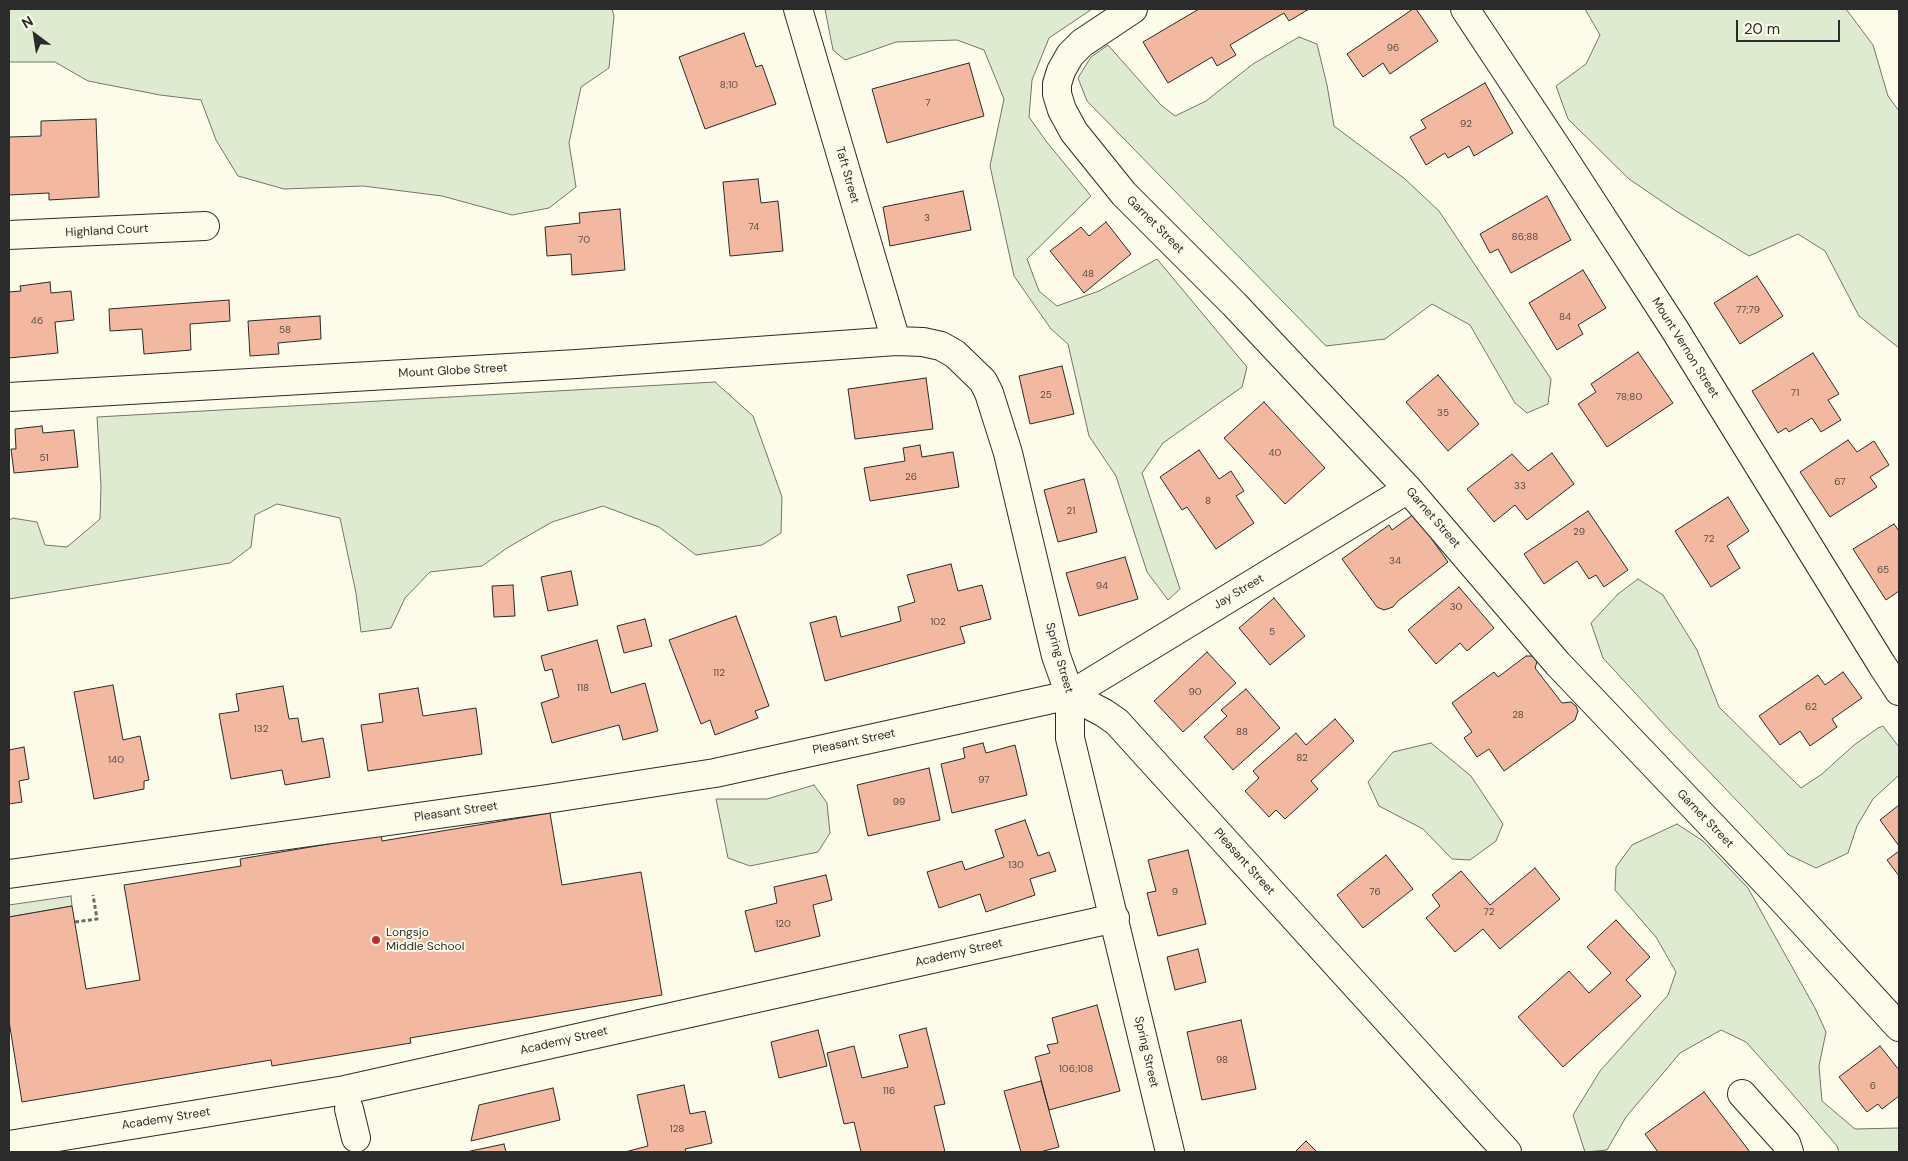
<!DOCTYPE html>
<style>
body{margin:0}
#map{position:relative;width:1908px;height:1161px;overflow:hidden;background:#fdfbea;font-family:"DM Sans",sans-serif}
canvas{display:block}
.frame{position:absolute;inset:0;border:10px solid #2b2b2b;pointer-events:none}
.north{position:absolute;left:10px;top:10px;width:50px;height:50px;-webkit-text-stroke:4px #fdfbea;paint-order:stroke;rotate:329deg;font-size:14px;font-weight:700;line-height:20px;text-align:center;color:#2b2b2b}
.north::after{content:'';display:block;margin:auto;width:18px;height:22px;background:#2b2b2b;clip-path:polygon(50% 0,100% 100%,50% 72%,0 100%)}
.scale{position:absolute;left:1736px;top:20px;width:104px;height:22px;box-sizing:border-box;border:2px solid #2b2b2b;border-top:0;padding-left:6px;font-size:15px;line-height:18px;white-space:nowrap;color:#2b2b2b;-webkit-text-stroke:4px #fdfbea;paint-order:stroke}
</style>
<div id="map">
<canvas width="1908" height="1161"></canvas>
<div class="frame"></div>
<div class="north">N</div>
<div class="scale">20 m</div>
</div>
<script>
const ctx = document.querySelector('canvas').getContext('2d');
ctx.lineJoin = 'round';
function fillPath(path, color) { ctx.fillStyle = color; ctx.fill(path, 'evenodd'); }
const poly = rows => new Path2D(rows.map(r => 'M' + r).join(''));
function stroke(path, color, width, dash) { ctx.strokeStyle = color; ctx.lineWidth = width; ctx.lineCap = dash ? 'butt' : 'round'; ctx.setLineDash(dash || []); ctx.stroke(path); }
function write(font, color, halo, rows, align = 'center') {
  ctx.font = font + ' "DM Sans",sans-serif'; ctx.lineWidth = 4; ctx.setLineDash([]); ctx.textBaseline = 'middle'; ctx.strokeStyle = halo; ctx.fillStyle = color; for (const [text, x, y, turn = 0] of rows) {
    ctx.save(); ctx.translate(x, y); ctx.rotate((+turn || 0) * Math.PI / 180); ctx.textAlign = isNaN(turn) ? turn : align; if (halo) ctx.strokeText(text, 0, 0); ctx.fillText(text, 0, 0); ctx.restore();
  }
}
const green = poly([
 [9,9,612,9,614,16,609,68,581,87,569,143,576,187,549,208,512,215,442,196,363,186,284,189,238,176,216,140,201,100,160,95,88,81,55,62,9,62,9,9],
 [825,9,1092,9,1049,38,1032,80,1029,117,1046,141,1091,196,1027,259,1039,291,1057,306,1099,291,1157,259,1247,367,1242,387,1163,443,1142,473,1180,589,1168,600,1147,572,1116,476,1089,436,1068,344,1051,329,1014,276,990,166,1004,99,984,50,957,40,896,42,845,60,833,50,825,9],
 [1585,9,1846,9,1873,45,1888,96,1899,111,1899,348,1859,316,1825,251,1798,234,1749,256,1676,211,1629,179,1568,119,1556,86,1586,64,1600,35,1585,9],
 [1299,37,1317,44,1327,85,1334,126,1405,179,1439,211,1551,379,1548,404,1527,413,1515,403,1470,325,1432,304,1385,339,1326,346,1087,101,1078,78,1091,57,1108,45,1161,105,1175,116,1206,101,1253,64,1299,37],
 [715,382,753,416,782,497,781,533,762,545,696,555,659,527,603,506,552,522,507,548,482,566,430,572,405,598,391,628,361,632,356,593,340,518,277,504,255,515,251,547,230,563,9,599,9,521,12,518,37,522,45,545,67,547,100,519,101,486,97,417,715,382],
 [1638,579,1663,595,1697,650,1719,707,1801,788,1822,774,1854,745,1878,728,1883,726,1899,747,1899,775,1873,799,1857,826,1848,853,1816,868,1789,855,1671,732,1603,658,1591,623,1618,594,1638,579],
 [1431,743,1471,776,1503,824,1496,841,1470,860,1452,859,1423,829,1379,806,1368,782,1393,752,1431,743],
 [814,785,827,803,830,833,818,852,750,866,728,858,716,799,767,799,814,785],
 [1677,824,1703,841,1748,888,1815,1008,1826,1032,1819,1066,1822,1101,1855,1129,1899,1128,1899,1152,1839,1152,1837,1146,1788,1089,1746,1042,1721,1030,1680,1053,1626,1117,1607,1150,1585,1152,1573,1115,1600,1071,1668,995,1676,972,1656,937,1615,890,1616,867,1632,845,1677,824],
 [71,896,72,906,9,917,9,905,71,896]
]);
const building = poly([
 [1199,9,1309,9,1289,21,1284,13,1230,45,1236,55,1217,66,1212,57,1168,83,1143,42,1199,9],
 [1413,9,1416,9,1438,41,1390,74,1383,63,1363,77,1347,54,1413,9],
 [744,33,756,67,762,65,776,104,705,129,679,57,744,33],
 [969,63,984,116,887,143,872,89,969,63],
 [1485,83,1513,133,1474,156,1469,146,1448,158,1445,153,1426,165,1410,137,1426,128,1421,120,1485,83],
 [96,119,99,197,49,200,49,193,9,195,9,137,41,136,41,121,96,119],
 [758,179,761,203,778,201,783,251,730,256,723,182,758,179],
 [963,191,971,230,890,246,883,207,963,191],
 [1547,196,1571,240,1511,273,1498,249,1490,253,1480,234,1547,196],
 [620,209,625,270,572,275,571,254,547,256,545,227,580,223,579,213,620,209],
 [1106,222,1131,254,1084,293,1050,251,1081,227,1089,236,1106,222],
 [1583,270,1606,308,1578,325,1583,334,1557,350,1529,303,1583,270],
 [1757,276,1783,316,1740,344,1714,303,1757,276],
 [50,282,51,293,71,291,74,320,55,322,58,353,9,358,9,292,21,291,20,286,50,282],
 [229,300,230,321,190,324,191,350,144,354,142,329,110,331,109,309,229,300],
 [320,316,321,339,278,343,279,354,250,356,248,321,320,316],
 [1638,352,1673,403,1607,447,1578,404,1596,392,1591,384,1638,352],
 [1813,353,1839,394,1828,400,1841,420,1821,432,1812,418,1789,432,1786,428,1778,433,1752,391,1813,353],
 [1062,366,1074,414,1030,424,1019,376,1062,366],
 [1438,375,1479,424,1448,451,1406,402,1438,375],
 [926,378,933,429,855,439,848,389,926,378],
 [1264,402,1325,468,1285,504,1224,438,1264,402],
 [42,426,43,433,74,430,78,467,14,473,11,449,16,449,15,429,42,426],
 [1848,440,1857,452,1874,441,1889,465,1870,477,1877,487,1830,517,1800,472,1848,440],
 [920,445,922,457,953,452,959,487,870,501,864,468,905,461,903,448,920,445],
 [1199,450,1219,479,1231,471,1244,491,1236,496,1254,523,1216,549,1187,507,1182,510,1160,477,1199,450],
 [1552,453,1574,484,1527,520,1515,505,1494,522,1467,489,1512,454,1528,471,1552,453],
 [1084,479,1097,532,1058,542,1044,490,1084,479],
 [1728,497,1749,531,1727,546,1740,568,1711,587,1675,531,1728,497],
 [1588,511,1628,570,1604,587,1596,575,1589,579,1577,561,1544,584,1524,554,1588,511],
 [1414,514,1448,562,1398,601,1393,607,1384,610,1377,607,1342,559,1389,525,1392,530,1414,514],
 [1894,524,1899,531,1899,591,1886,600,1853,549,1894,524],
 [1125,557,1138,599,1079,616,1066,573,1125,557],
 [951,564,958,591,982,585,991,619,960,627,965,643,825,681,810,623,836,616,841,637,901,621,898,607,915,602,907,575,951,564],
 [571,571,578,605,548,611,541,577,571,571],
 [513,585,515,616,494,617,492,586,513,585],
 [1459,587,1494,628,1467,651,1460,643,1436,664,1408,630,1459,587],
 [1274,598,1305,636,1270,665,1239,628,1274,598],
 [736,616,769,706,755,711,758,718,715,735,710,720,701,724,669,640,736,616],
 [645,619,652,646,624,653,617,626,645,619],
 [597,640,611,693,645,683,658,731,623,740,619,725,552,743,541,703,559,697,552,669,545,671,541,656,597,640],
 [1207,652,1236,683,1183,732,1154,701,1207,652],
 [1526,656,1532,656,1535,658,1537,662,1535,668,1562,703,1571,702,1576,706,1578,711,1575,720,1504,771,1489,749,1477,757,1464,738,1472,732,1452,703,1494,672,1498,677,1526,656],
 [1843,672,1862,698,1832,719,1837,727,1810,746,1800,731,1780,745,1759,716,1818,675,1825,685,1843,672],
 [113,685,123,740,140,736,149,780,144,781,144,789,94,799,74,692,113,685],
 [283,686,289,719,298,718,302,742,323,738,330,777,285,785,282,770,231,779,219,714,239,711,236,694,283,686],
 [418,688,423,716,476,708,482,754,368,771,361,725,383,722,379,694,418,688],
 [1246,689,1280,728,1233,770,1204,737,1227,716,1221,710,1246,689],
 [1335,719,1354,741,1311,781,1318,789,1285,819,1276,810,1269,817,1245,791,1259,778,1253,771,1296,733,1306,745,1335,719],
 [983,743,986,753,1015,745,1027,795,952,813,941,764,965,758,963,748,983,743],
 [24,747,29,779,19,781,22,802,9,804,9,750,24,747],
 [929,768,940,820,868,836,857,785,929,768],
 [1899,805,1899,846,1880,820,1899,805],
 [550,813,562,885,641,872,662,995,410,1038,411,1043,272,1066,271,1060,22,1102,9,1021,9,917,72,906,86,989,140,980,124,885,241,866,240,859,381,835,382,841,550,813],
 [1025,820,1038,856,1049,852,1056,871,1030,879,1035,895,986,912,980,894,939,908,927,872,962,861,965,870,1004,857,995,830,1025,820],
 [1188,850,1206,924,1158,936,1147,893,1156,891,1148,860,1188,850],
 [1899,851,1899,876,1887,860,1899,851],
 [1386,855,1413,889,1363,928,1337,895,1386,855],
 [1535,868,1560,899,1500,949,1483,929,1455,952,1426,918,1440,906,1432,895,1461,871,1490,905,1535,868],
 [826,875,832,900,813,905,820,936,755,952,745,911,777,903,774,887,826,875],
 [1616,920,1650,957,1626,980,1641,996,1563,1067,1518,1017,1569,971,1589,993,1611,973,1587,947,1616,920],
 [1198,949,1206,982,1175,990,1167,957,1198,949],
 [1097,1005,1120,1091,1049,1110,1035,1057,1050,1053,1047,1045,1058,1043,1052,1018,1097,1005],
 [1241,1020,1256,1089,1202,1100,1187,1032,1241,1020],
 [926,1028,945,1104,934,1106,945,1152,861,1152,854,1122,844,1124,827,1053,854,1046,862,1078,908,1067,899,1035,926,1028],
 [818,1030,827,1066,779,1078,771,1042,818,1030],
 [1880,1046,1899,1070,1899,1096,1882,1109,1878,1104,1867,1112,1839,1077,1880,1046],
 [1041,1081,1059,1147,1040,1152,1021,1152,1004,1091,1041,1081],
 [684,1085,690,1114,705,1111,712,1143,685,1149,686,1152,625,1152,648,1146,637,1095,684,1085],
 [553,1088,560,1120,471,1141,479,1105,553,1088],
 [1704,1092,1750,1152,1658,1152,1645,1134,1704,1092],
 [1306,1141,1317,1152,1295,1152,1306,1141],
 [504,1144,506,1152,466,1152,504,1144]
]);
const path = poly([
 [75,922,97,919,93,895]
]);
const minor = poly([
 [798,9,896,341],
 [1133,9,1082,43,1070,55,1061,71,1057,84,1057,94,1062,110,1074,132,1124,194,1234,304,1408,489,1558,664,1781,898,1899,1027],
 [1465,9,1561,154,1675,330,1882,665,1899,691],
 [9,235,205,226],
 [9,397,577,364,896,341,923,342,941,346,955,354,983,381,989,393,1008,453,1056,656,1070,695,1070,738,1170,1152],
 [1070,695,1104,713,1117,722,1507,1152],
 [9,874,547,799,715,773,1070,695,1408,489],
 [1742,1094,1786,1143,1789,1152],
 [349,1109,356,1138],
 [9,1145,345,1090,1115,918]
]);
const markers = [
 [376,940,5,"#c62828"]
];
const numberNames = [
 ["96",1393,48],
 ["8;10",729,85],
 ["7",928,103],
 ["92",1466,124],
 ["3",927,218],
 ["74",754,227],
 ["86;88",1525,237],
 ["70",584,240],
 ["48",1088,274],
 ["77;79",1748,310],
 ["84",1565,317],
 ["46",37,321],
 ["58",285,330],
 ["71",1795,393],
 ["25",1046,395],
 ["78;80",1629,397],
 ["35",1443,413],
 ["40",1275,453],
 ["51",44,458],
 ["26",911,477],
 ["67",1840,482],
 ["33",1520,486],
 ["8",1208,501],
 ["21",1071,511],
 ["29",1579,532],
 ["72",1709,539],
 ["34",1395,561],
 ["65",1883,570],
 ["94",1102,586],
 ["30",1456,607],
 ["102",938,622],
 ["5",1272,632],
 ["112",719,673],
 ["118",583,688],
 ["90",1195,692],
 ["62",1811,707],
 ["28",1518,715],
 ["132",261,729],
 ["88",1242,732],
 ["82",1302,758],
 ["140",116,760],
 ["97",984,780],
 ["99",899,802],
 ["130",1016,865],
 ["9",1175,892],
 ["76",1375,892],
 ["72",1489,912],
 ["120",783,924],
 ["98",1222,1060],
 ["106;108",1076,1069],
 ["6",1873,1086],
 ["116",889,1091],
 ["128",677,1129]
];
const streetNames = [
 ["Taft Street",847,175,74],
 ["Garnet Street",1155,225,45],
 ["Highland Court",107,231,-3],
 ["Mount Vernon Street",1685,348,58],
 ["Mount Globe Street",453,371,-3],
 ["Garnet Street",1433,518,49],
 ["Jay Street",1239,592,-31],
 ["Spring Street",1059,658,74],
 ["Pleasant Street",854,742,-12],
 ["Pleasant Street",456,812,-8],
 ["Garnet Street",1705,819,46],
 ["Pleasant Street",1244,862,48],
 ["Academy Street",959,953,-13],
 ["Academy Street",564,1041,-13],
 ["Spring Street",1146,1052,77],
 ["Academy Street",166,1119,-9]
];
const poiNames = [
 ["Longsjo",386,933],
 ["Middle School",386,947]
];
fillPath(green, '#deebd1');
stroke(green, '#74746e', 1);
fillPath(building, '#f2b8a0');
stroke(building, '#2b2b2b', 1);
stroke(minor, '#2b2b2b', 30);
stroke(path, '#6a6964', 3, [4, 2.5]);
stroke(minor, '#fdfbea', 28);
for (const [x, y, r, color] of markers) { const dot = new Path2D(); dot.arc(x, y, r, 0, 2 * Math.PI); ctx.fillStyle = color; ctx.fill(dot); stroke(dot, '#fdfbea', 2); }
write('10px', '#5d4e48', null, numberNames);
write('12px', '#2b2b2b', '#fdfbea', streetNames);
write('12px', '#2b2b2b', '#fdfbea', poiNames, 'left');
</script>
